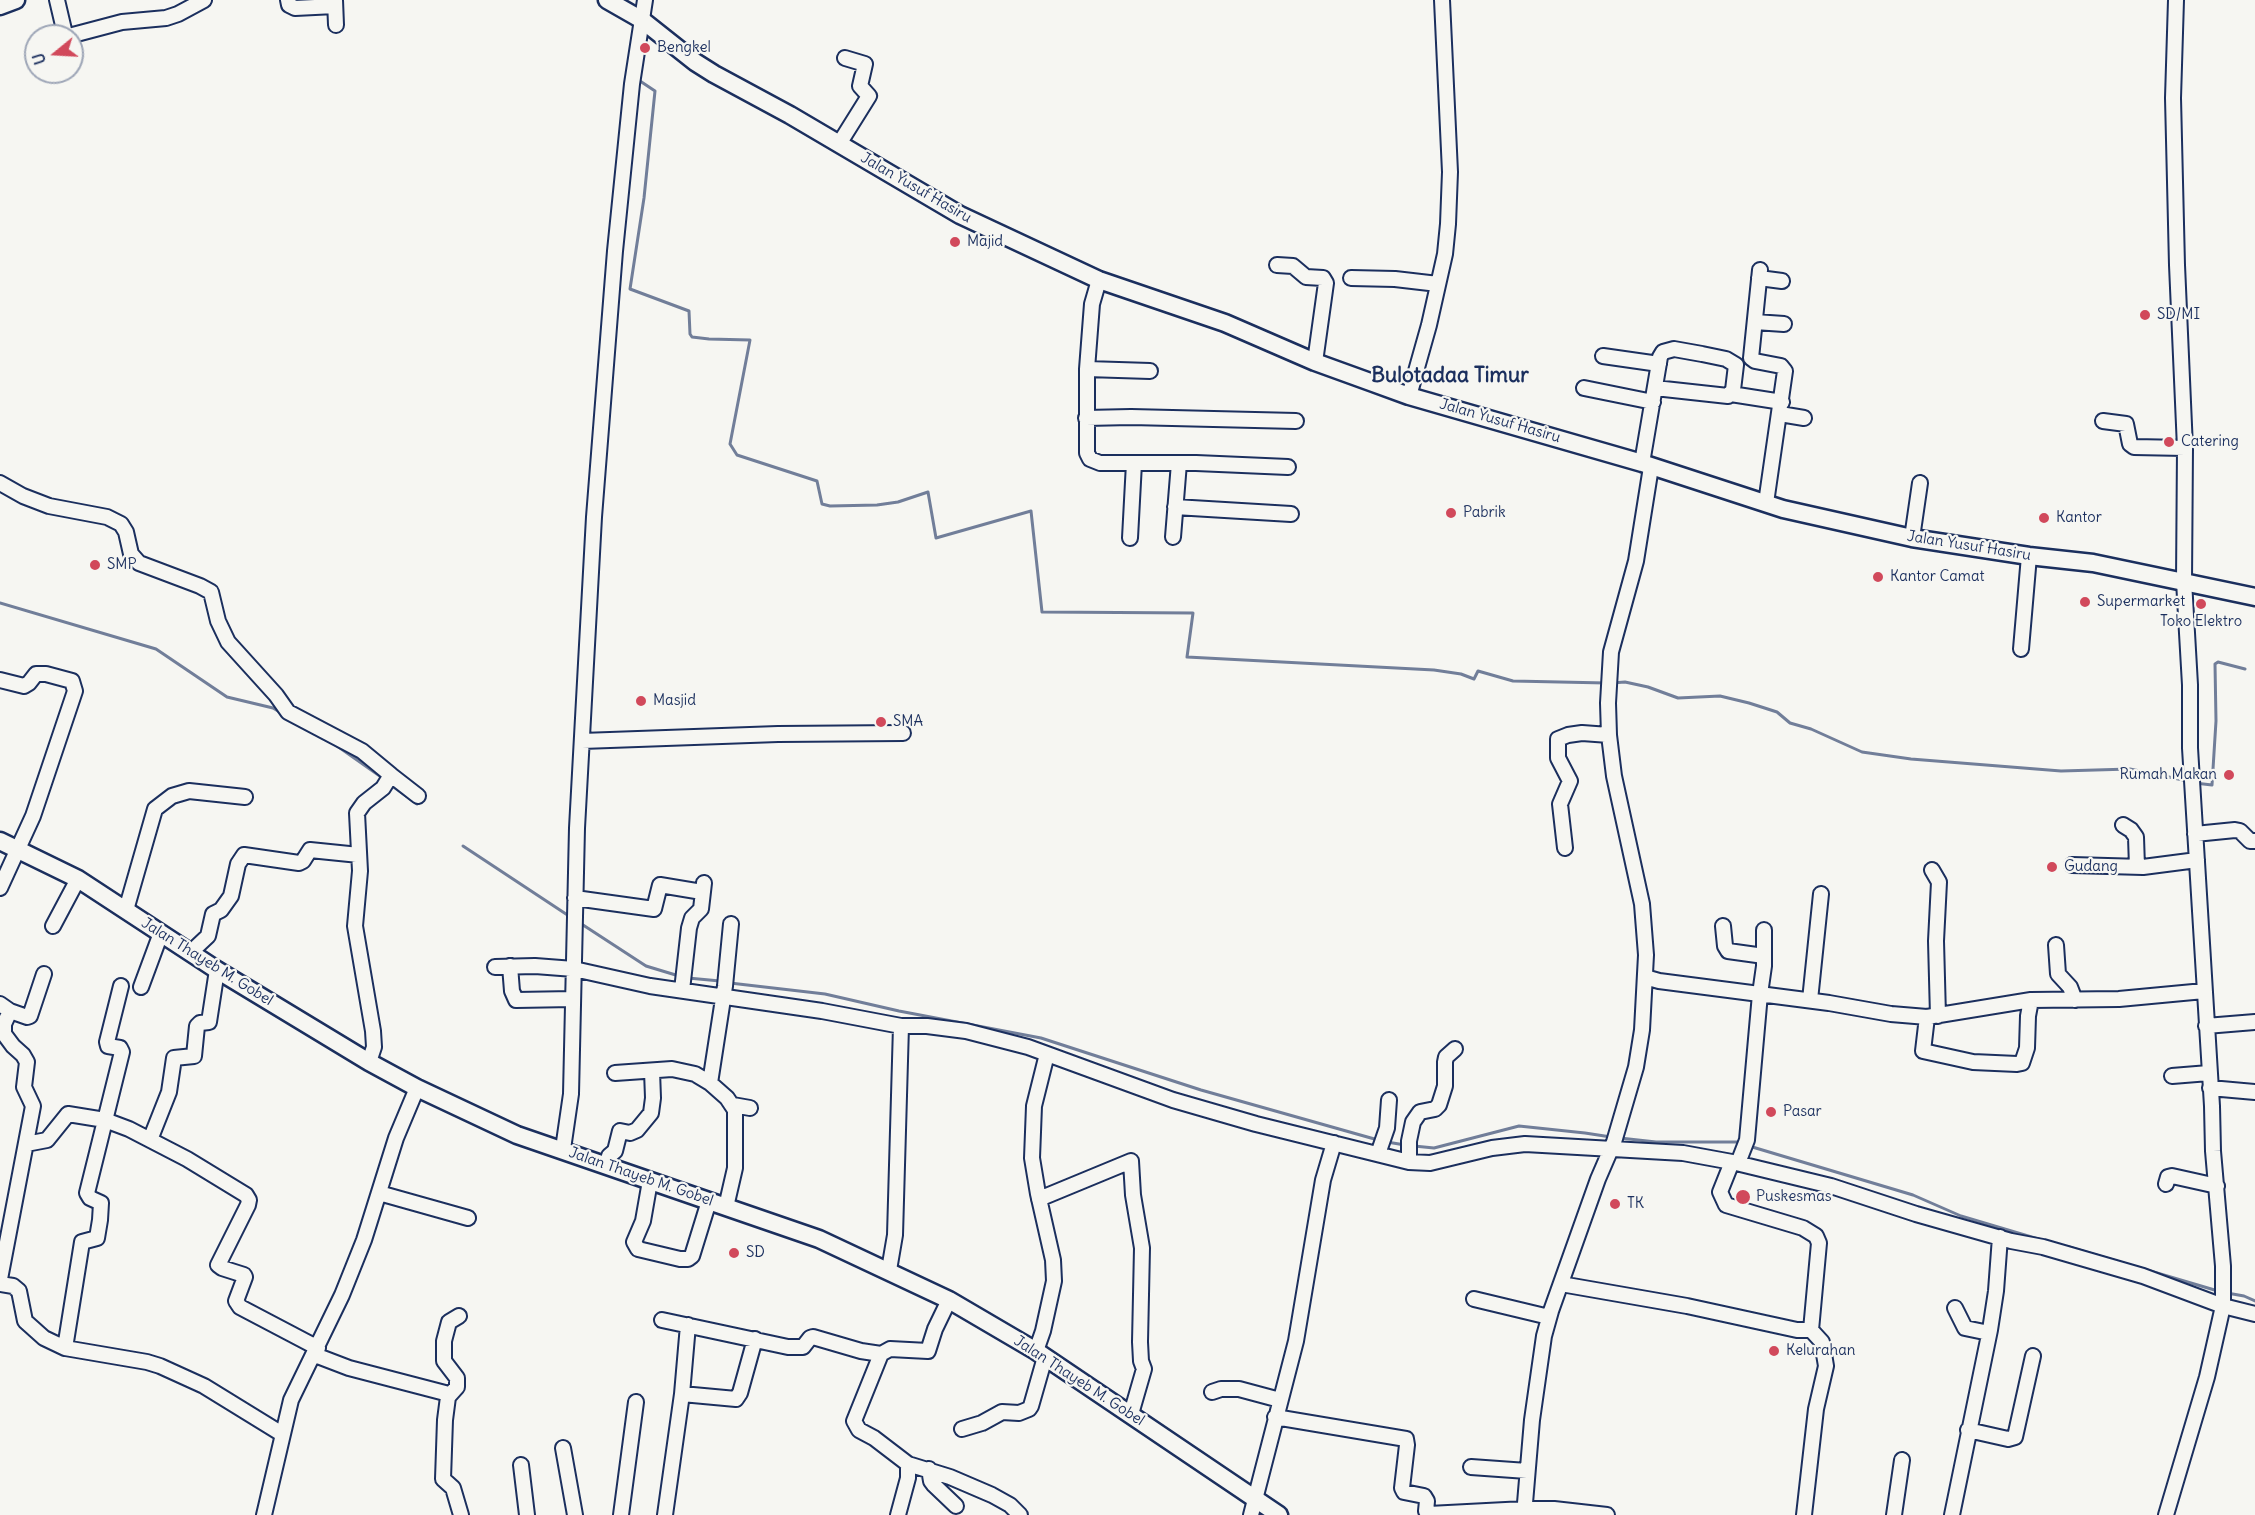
<!DOCTYPE html>
<style>
body{margin:0}
#map{position:relative;width:2255px;height:1515px;overflow:hidden;background:#f6f6f2;font-family:Delius,sans-serif}
canvas{display:block}
.north{position:absolute;left:24px;top:24px;width:60px;height:60px;box-sizing:border-box;background:#f6f6f2;border:2px solid #9ea6b7;border-radius:50%;rotate:252deg;font-size:16px;font-weight:700;line-height:24px;text-align:center;color:#1b2f5e}
.north::after{content:'';display:block;margin:auto;width:21px;height:27px;background:#d1495b;clip-path:polygon(50% 0,100% 100%,50% 72%,0 100%)}
</style>
<div id="map">
<canvas width="2255" height="1515"></canvas>
<div class="north">U</div>
</div>
<script>
const ctx = document.querySelector('canvas').getContext('2d');
ctx.lineJoin = 'round';
const poly = rows => new Path2D(rows.map(r => 'M' + r).join(''));
function stroke(path, color, width, dash) { ctx.strokeStyle = color; ctx.lineWidth = width; ctx.lineCap = dash ? 'butt' : 'round'; ctx.setLineDash(dash || []); ctx.stroke(path); }
function write(font, color, halo, rows, align = 'center') {
  ctx.font = font + ' Delius,sans-serif'; ctx.lineWidth = 4.5; ctx.setLineDash([]); ctx.textBaseline = 'middle'; ctx.strokeStyle = halo; ctx.fillStyle = color; for (const [text, x, y, turn = 0] of rows) {
    ctx.save(); ctx.translate(x, y); ctx.rotate((+turn || 0) * Math.PI / 180); ctx.textAlign = isNaN(turn) ? turn : align; if (halo) ctx.strokeText(text, 0, 0); ctx.fillText(text, 0, 0); ctx.restore();
  }
}
const stream = poly([
 [637,79,655,91,644,198,630,289,689,311,690,334,692,337,709,339,750,340,730,444,737,455,817,481,822,504,830,506,877,505,898,502,928,492,936,538,1031,511,1042,612,1193,613,1187,657,1434,670,1461,674,1474,679,1478,671,1513,681,1606,683],
 [0,603,156,649,227,697,273,708,283,714],
 [1612,683,1625,682,1648,687,1678,698,1720,696,1749,703,1777,712,1790,723,1811,729,1862,752,1911,759,2061,771,2130,769,2188,781],
 [330,741,384,779],
 [2195,783,2212,785,2216,721,2215,664,2218,662,2245,669],
 [391,785,417,804],
 [463,846,569,916],
 [580,923,646,966,679,976],
 [688,978,720,981],
 [730,983,825,994,899,1011,1041,1038,1201,1090,1378,1140],
 [1620,1138,1656,1142,1737,1142,1742,1144],
 [1387,1142,1405,1145],
 [1414,1146,1434,1148,1519,1126,1585,1133,1611,1137],
 [1749,1146,1913,1195,1961,1216,2045,1241],
 [2069,1247,2218,1291],
 [2227,1293,2244,1296,2255,1301]
]);
const minor = poly([
 [57,0,65,34,69,36,122,22,166,18,178,14,204,0],
 [288,0,289,5,295,8,335,6],
 [335,0,336,25],
 [839,144,869,96,860,86,865,64,845,58],
 [1277,265,1293,266,1306,277,1323,278,1326,283,1315,362],
 [1760,270,1751,358,1755,361,1781,366,1785,371,1766,503],
 [1351,278,1395,279,1438,284],
 [1759,278,1782,281],
 [1755,322,1784,324],
 [1603,356,1659,364],
 [1087,369,1092,304,1099,280],
 [1150,371,1087,369,1087,453,1090,459,1100,463,1196,463,1288,467],
 [1584,388,1653,402],
 [1731,394,1782,402],
 [1409,396,1429,325,1445,254,1448,224,1450,172,1442,0],
 [1780,414,1804,418],
 [1086,418,1131,417,1296,421],
 [2103,421,2126,424,2130,444,2134,447,2185,448],
 [1642,463,1660,357,1663,352,1674,349,1702,354,1726,359,1736,365,1733,390,1728,396,1655,388],
 [0,483,23,496,49,506,107,517,121,524,126,532,131,554,139,563,200,586,211,592,218,621,228,642,276,695,288,712,362,751,391,775,383,788,364,803,357,813,360,871,355,926,373,1031,374,1047,369,1062],
 [1175,507,1291,514],
 [1173,537,1179,463],
 [1130,538,1134,463],
 [1912,538,1920,483],
 [2021,649,2029,556],
 [0,680,24,686,29,683,36,674,46,674,72,681,75,691,33,816,0,888],
 [582,741,778,734,903,733],
 [391,775,418,796],
 [2123,825,2131,830,2136,837,2137,867],
 [2195,834,2235,830,2240,831,2250,841,2255,841],
 [1565,848,1560,804,1570,781,1558,758,1558,739,1568,735,1582,733,1609,735],
 [2072,865,2143,867,2197,860],
 [1932,870,1939,882,1936,941,1938,1016],
 [575,898,654,909,660,885,702,892],
 [126,910,155,809,172,796,189,791,245,797],
 [53,926,78,879],
 [1723,926,1725,946,1728,951,1764,956],
 [2056,945,2058,974,2070,987,2075,1000],
 [191,952,208,936,213,914,221,910,231,896,238,864,244,855,299,863,303,861,310,850,359,855],
 [510,966,512,991,516,1000,573,999],
 [495,967,535,966,574,969,650,986,822,1011,901,1026,927,1026,966,1031,1028,1047,1173,1100,1256,1124,1409,1162,1430,1163,1492,1148,1525,1144,1683,1153,1732,1162,1831,1186,1916,1214,2011,1241,2043,1247,2143,1276,2223,1306,2255,1314],
 [1645,977,1659,981,1829,1003,1891,1014,1927,1017,2031,1000,2119,999,2204,991],
 [141,987,161,933],
 [682,990,689,928,692,918,701,909,704,883],
 [1810,1000,1821,894],
 [0,1004,10,1011,4,1024,4,1034,13,1046,23,1055,27,1062,24,1087,33,1106,0,1279],
 [10,1011,27,1017,30,1016,44,974],
 [1927,1017,1923,1051,1973,1062,2017,1064,2022,1063,2027,1048,2028,1016,2031,1000],
 [2206,1026,2255,1022],
 [615,1073,672,1069,695,1074,710,1083],
 [2172,1076,2209,1073],
 [2210,1088,2255,1092],
 [733,1105,750,1108],
 [150,1140,169,1092,174,1058,194,1056,197,1026,200,1023,209,1022,217,970],
 [26,1144,47,1140,68,1114,105,1120,129,1129,187,1159,246,1195,249,1200,248,1205,218,1265,222,1268,244,1275,245,1277,236,1301,240,1307,318,1348],
 [563,1149,571,1094,577,828,594,517,615,251,632,84,645,0],
 [1378,1154,1387,1128,1389,1100],
 [1409,1162,1409,1141,1413,1122,1420,1112,1435,1109,1439,1105,1445,1086,1445,1062,1446,1057,1455,1049],
 [1732,1162,1720,1192,1726,1205,1803,1228,1816,1236,1819,1243,1811,1330,1822,1342,1826,1366,1816,1409,1804,1515],
 [1738,1163,1747,1140,1760,994,1764,966,1764,930],
 [607,1165,609,1156,615,1151,620,1131,630,1133,637,1130,651,1113,653,1098,652,1071],
 [650,1181,643,1221,634,1242,638,1249,680,1259,688,1259,692,1256,709,1201],
 [2166,1184,2168,1177,2172,1176,2217,1186],
 [379,1193,468,1218],
 [1039,1199,1131,1161,1133,1195,1142,1248,1140,1342,1141,1361,1144,1369,1131,1414],
 [726,1207,735,1168,735,1110,727,1098,710,1083,725,986,731,924],
 [889,1270,895,1235,901,1026],
 [0,1284,13,1286,19,1291,25,1321,44,1338,65,1348,147,1362,160,1366,204,1386,282,1434],
 [1561,1284,1687,1306,1797,1330,1811,1330],
 [1474,1299,1549,1317],
 [1955,1308,1965,1328,1989,1333],
 [662,1320,788,1347,803,1347,810,1338,813,1337,861,1351,881,1354,854,1421,859,1430,874,1438,908,1464,908,1478,898,1515],
 [65,1348,82,1242,97,1238,100,1220,101,1203,90,1198,87,1193,122,1052,120,1048,108,1046,107,1042,121,986],
 [1036,1351,1043,1331,1054,1281,1053,1260,1038,1194,1032,1158,1034,1106,1047,1054],
 [881,1354,890,1349,928,1351,935,1329,949,1300],
 [315,1355,349,1368,445,1393,448,1397,445,1420,443,1479,453,1488,461,1515],
 [1212,1392,1221,1389,1239,1389,1280,1400],
 [682,1394,736,1399,740,1393,755,1339],
 [448,1397,457,1387,457,1378,444,1361,444,1341,449,1322,459,1316],
 [1275,1417,1406,1439,1407,1445,1402,1488,1404,1492,1424,1496,1427,1501,1426,1511,1429,1514,1525,1509,1554,1509,1607,1515],
 [962,1429,982,1423,1002,1412,1019,1413,1029,1409,1031,1406,1045,1357],
 [1968,1430,2008,1439,2015,1437,2033,1356],
 [563,1448,575,1515],
 [908,1464,950,1477,992,1495,1010,1505,1020,1515],
 [521,1465,527,1515],
 [1471,1467,1527,1471],
 [929,1469,931,1481,934,1485,956,1506],
 [264,1515,291,1400,342,1295,364,1240,396,1138,417,1088],
 [621,1515,636,1402],
 [665,1515,682,1394,688,1325],
 [1251,1515,1296,1341,1323,1180,1334,1143],
 [1524,1515,1532,1420,1544,1336,1551,1311,1598,1179,1614,1142,1636,1067,1642,1030,1646,955,1642,904,1614,776,1609,735,1608,703,1611,652,1636,561,1651,467],
 [1894,1515,1902,1460],
 [1952,1515,1990,1330,1996,1291,2000,1237],
 [2166,1515,2207,1377,2223,1306,2223,1266,2213,1151,2212,1106,2190,748,2190,685,2184,581,2185,448,2177,265,2173,98,2176,0]
]);
const major = poly([
 [607,0,642,20,695,62,714,74,790,115,960,215,1099,280,1225,323,1315,362,1373,383,1409,396,1642,463,1783,509,1912,538,2029,556,2093,563,2255,597],
 [0,6,16,0],
 [0,841,78,879,217,970,369,1062,417,1088,517,1135,819,1239,949,1300,1036,1351,1279,1515]
]);
const markers = [
 [645,48,6,"#d1495b"],
 [955,242,6,"#d1495b"],
 [2145,315,6,"#d1495b"],
 [2169,442,6,"#d1495b"],
 [1451,513,6,"#d1495b"],
 [2044,518,6,"#d1495b"],
 [95,565,6,"#d1495b"],
 [1878,577,6,"#d1495b"],
 [2085,602,6,"#d1495b"],
 [2201,604,6,"#d1495b"],
 [641,701,6,"#d1495b"],
 [881,722,6,"#d1495b"],
 [2229,775,6,"#d1495b"],
 [2052,867,6,"#d1495b"],
 [1771,1112,6,"#d1495b"],
 [1743,1197,8,"#d1495b"],
 [1615,1204,6,"#d1495b"],
 [734,1253,6,"#d1495b"],
 [1774,1351,6,"#d1495b"]
];
const poiNames = [
 ["Bengkel",657,48],
 ["Majid",967,242],
 ["SD/MI",2157,315],
 ["Catering",2181,442],
 ["Pabrik",1463,513],
 ["Kantor",2056,518],
 ["SMP",107,565],
 ["Kantor Camat",1890,577],
 ["Supermarket",2097,602],
 ["Toko Elektro",2201,622,"center"],
 ["Masjid",653,701],
 ["SMA",893,722],
 ["Rumah Makan",2217,775,"right"],
 ["Gudang",2064,867],
 ["Pasar",1783,1112],
 ["Puskesmas",1756,1197],
 ["TK",1627,1204],
 ["SD",746,1253],
 ["Kelurahan",1786,1351]
];
const streetNames = [
 ["Jalan Yusuf Hasiru",916,188,30],
 ["Jalan Yusuf Hasiru",1500,421,16],
 ["Jalan Yusuf Hasiru",1969,546,9],
 ["Jalan Thayeb M. Gobel",207,962,32],
 ["Jalan Thayeb M. Gobel",641,1177,19],
 ["Jalan Thayeb M. Gobel",1079,1381,33]
];
const districtNames = [
 ["Bulotadaa Timur",1450,376]
];
stroke(stream, '#717e99', 3);
stroke(minor, '#1b2f5e', 18);
stroke(major, '#1b2f5e', 21);
stroke(minor, '#f6f6f2', 14);
stroke(major, '#f6f6f2', 16);
for (const [x, y, r, color] of markers) { const dot = new Path2D(); dot.arc(x, y, r, 0, 2 * Math.PI); ctx.fillStyle = color; ctx.fill(dot); stroke(dot, '#f6f6f2', 2); }
write('15px', '#1b2f5e', '#f6f6f2', poiNames, 'left');
write('15px', '#1b2f5e', '#f6f6f2', streetNames);
write('bold 21px', '#1b2f5e', '#f6f6f2', districtNames);
</script>
